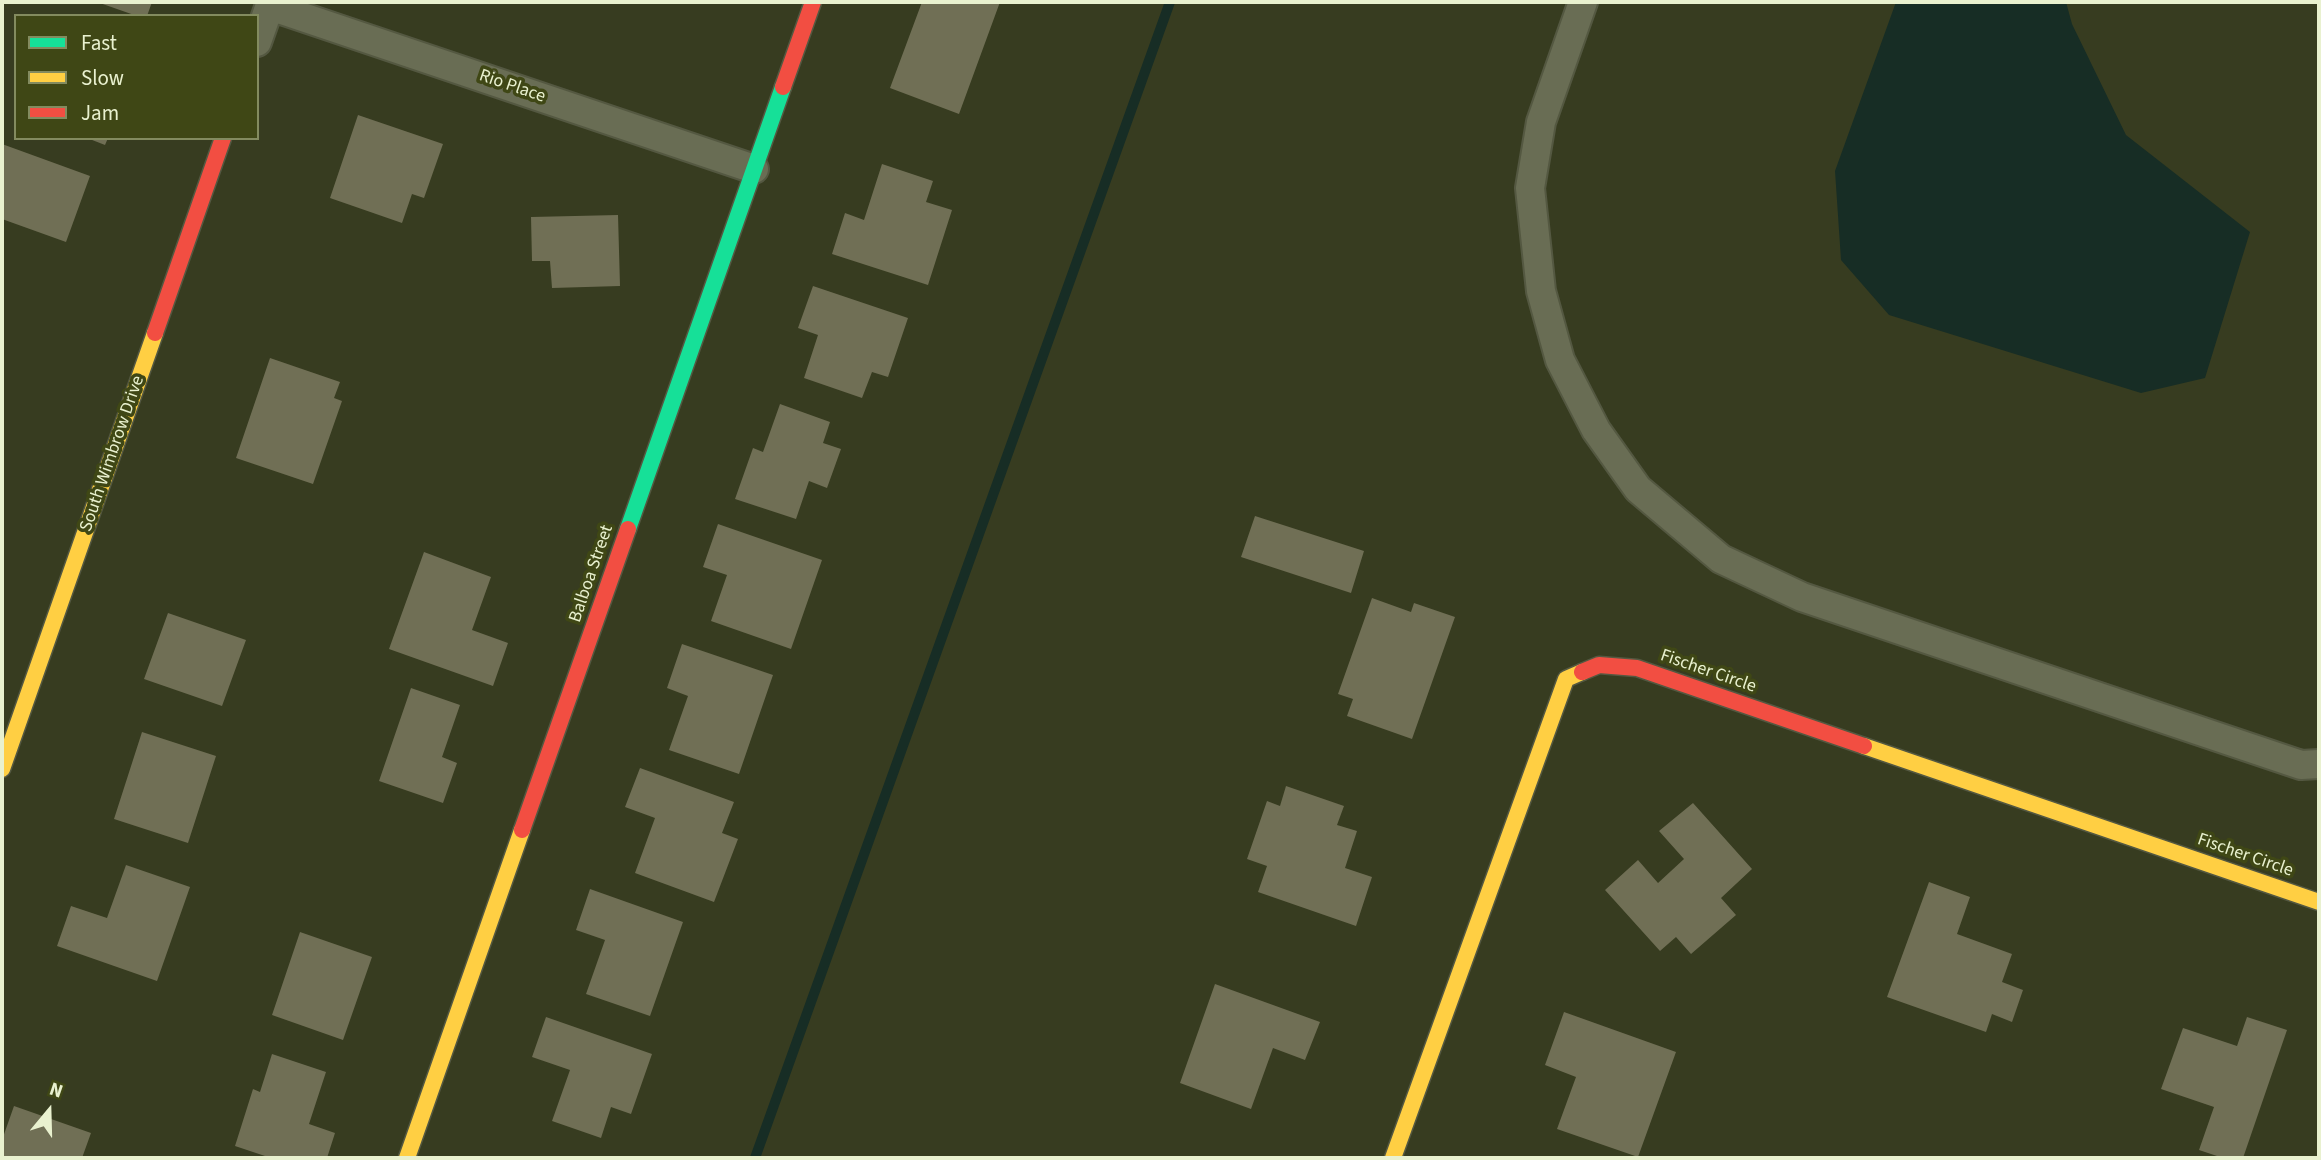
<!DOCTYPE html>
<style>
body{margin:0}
#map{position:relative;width:2321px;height:1160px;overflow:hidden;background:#373c20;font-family:"Source Sans 3",sans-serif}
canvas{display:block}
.frame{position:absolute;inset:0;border:4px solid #e9f1cf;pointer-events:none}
.legend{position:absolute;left:14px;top:14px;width:245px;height:126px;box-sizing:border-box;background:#3f4715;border:2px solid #838b5f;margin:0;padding:9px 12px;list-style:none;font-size:21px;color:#e9f1cf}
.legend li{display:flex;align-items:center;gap:14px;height:35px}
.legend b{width:35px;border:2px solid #838b5f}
.north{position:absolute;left:14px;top:1076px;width:70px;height:70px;-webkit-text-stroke:5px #3f4715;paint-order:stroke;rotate:19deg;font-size:19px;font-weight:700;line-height:28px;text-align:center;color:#e9f1cf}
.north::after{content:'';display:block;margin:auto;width:24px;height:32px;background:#e9f1cf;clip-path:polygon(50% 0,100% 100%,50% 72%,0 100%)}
</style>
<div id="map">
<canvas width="2321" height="1160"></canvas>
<div class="frame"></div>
<ul class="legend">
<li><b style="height:9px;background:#16e098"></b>Fast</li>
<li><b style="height:9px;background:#ffcf43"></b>Slow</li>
<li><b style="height:9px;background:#f24e42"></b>Jam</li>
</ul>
<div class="north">N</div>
</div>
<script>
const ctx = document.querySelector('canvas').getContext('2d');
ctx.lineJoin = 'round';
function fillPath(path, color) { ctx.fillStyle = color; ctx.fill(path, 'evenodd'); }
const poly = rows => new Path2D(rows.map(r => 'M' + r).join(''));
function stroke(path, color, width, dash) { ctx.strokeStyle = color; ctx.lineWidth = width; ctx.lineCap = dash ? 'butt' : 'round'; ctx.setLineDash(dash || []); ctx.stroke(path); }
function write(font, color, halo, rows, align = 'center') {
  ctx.font = font + ' "Source Sans 3",sans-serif'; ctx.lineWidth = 7; ctx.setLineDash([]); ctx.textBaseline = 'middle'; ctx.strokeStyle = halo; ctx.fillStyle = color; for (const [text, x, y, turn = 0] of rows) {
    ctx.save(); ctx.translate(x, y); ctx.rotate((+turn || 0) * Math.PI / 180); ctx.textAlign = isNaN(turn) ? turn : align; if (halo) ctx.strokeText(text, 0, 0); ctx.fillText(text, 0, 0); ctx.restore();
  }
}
const water = poly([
 [1896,2,2066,2,2072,24,2126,135,2250,232,2205,378,2141,393,1889,315,1841,260,1835,171]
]);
const stream = poly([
 [755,1158,1170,2]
]);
const building = poly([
 [97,2,152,2,147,16,137,16],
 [922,2,1000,2,959,114,890,88],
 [358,115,443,144,424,198,412,194,402,223,330,198],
 [87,138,108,138,105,145],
 [2,144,90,176,66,242,2,219],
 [882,164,933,181,926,202,952,210,928,285,832,254,845,213,864,220],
 [618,215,620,286,552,288,550,261,532,261,531,217],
 [813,286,908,318,888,377,872,372,862,398,804,378,818,335,798,328],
 [270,358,340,382,334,398,342,401,313,484,236,458],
 [780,404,830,422,823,443,841,449,827,488,809,481,796,519,735,499,753,448,763,452],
 [1255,516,1364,551,1351,593,1241,557],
 [718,524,822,560,791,649,711,621,727,575,703,567],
 [424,552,491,577,472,630,508,643,493,686,389,649],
 [1372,598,1411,612,1414,603,1455,617,1412,739,1347,716,1353,699,1338,694],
 [168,613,246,640,222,706,144,679],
 [682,644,773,675,739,774,669,750,688,696,667,688],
 [411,688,460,705,442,757,457,763,443,803,379,781],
 [142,732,216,756,188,843,114,819],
 [640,768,734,802,722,833,738,839,714,902,635,873,655,818,625,807],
 [1286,786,1344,806,1337,825,1357,831,1345,868,1372,877,1356,926,1258,892,1267,866,1247,859,1267,801,1280,806],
 [1693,803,1752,869,1721,898,1736,915,1691,954,1676,937,1660,951,1605,890,1638,860,1658,883,1684,859,1659,831],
 [126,865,190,887,157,981,57,946,71,906,107,918],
 [1929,882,1970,897,1957,934,2012,954,2002,982,2023,990,2012,1022,1992,1014,1986,1032,1887,997],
 [590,889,683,922,650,1016,586,994,605,940,576,930],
 [300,932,372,957,343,1040,272,1015],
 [1215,984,1320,1022,1305,1060,1273,1048,1251,1109,1180,1083],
 [1564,1012,1676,1052,1638,1157,1557,1129,1576,1077,1545,1065],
 [546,1017,652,1054,631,1114,611,1107,601,1138,552,1121,570,1070,532,1057],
 [2247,1017,2287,1030,2243,1158,2223,1158,2199,1150,2214,1107,2161,1089,2183,1028,2237,1046],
 [272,1054,326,1072,309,1124,335,1133,327,1158,271,1158,235,1146,253,1089,260,1092],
 [14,1106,91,1133,82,1158,2,1158,2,1140]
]);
const street = poly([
 [1583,2,1541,122,1530,188,1541,291,1560,360,1596,430,1638,489,1721,559,1802,597,2301,765,2319,764],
 [270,6,754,169],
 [257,42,271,2]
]);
const fast = poly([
 [628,529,783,87]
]);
const slow = poly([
 [1864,746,2319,902],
 [2,769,155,333],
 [407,1158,522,830],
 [1393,1158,1566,679,1582,672]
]);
const jam = poly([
 [783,87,813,2],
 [155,333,223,138],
 [1582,672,1599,665,1637,668,1864,746],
 [522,830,628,529]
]);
const streetNames = [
 ["Rio Place",512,87,19],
 ["South Wimbrow Drive",113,454,-71],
 ["Balboa Street",592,574,-71],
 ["Fischer Circle",1708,672,19],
 ["Fischer Circle",2245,856,19]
];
fillPath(water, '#172d25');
stroke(stream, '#172d25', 10);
fillPath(building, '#706f55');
stroke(street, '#545841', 32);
stroke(fast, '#545841', 19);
stroke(slow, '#545841', 19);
stroke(jam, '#545841', 19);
stroke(street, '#696d54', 28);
stroke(fast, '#16e098', 16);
stroke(slow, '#ffcf43', 16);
stroke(jam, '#f24e42', 16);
write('18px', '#e9f1cf', '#3f4715', streetNames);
</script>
